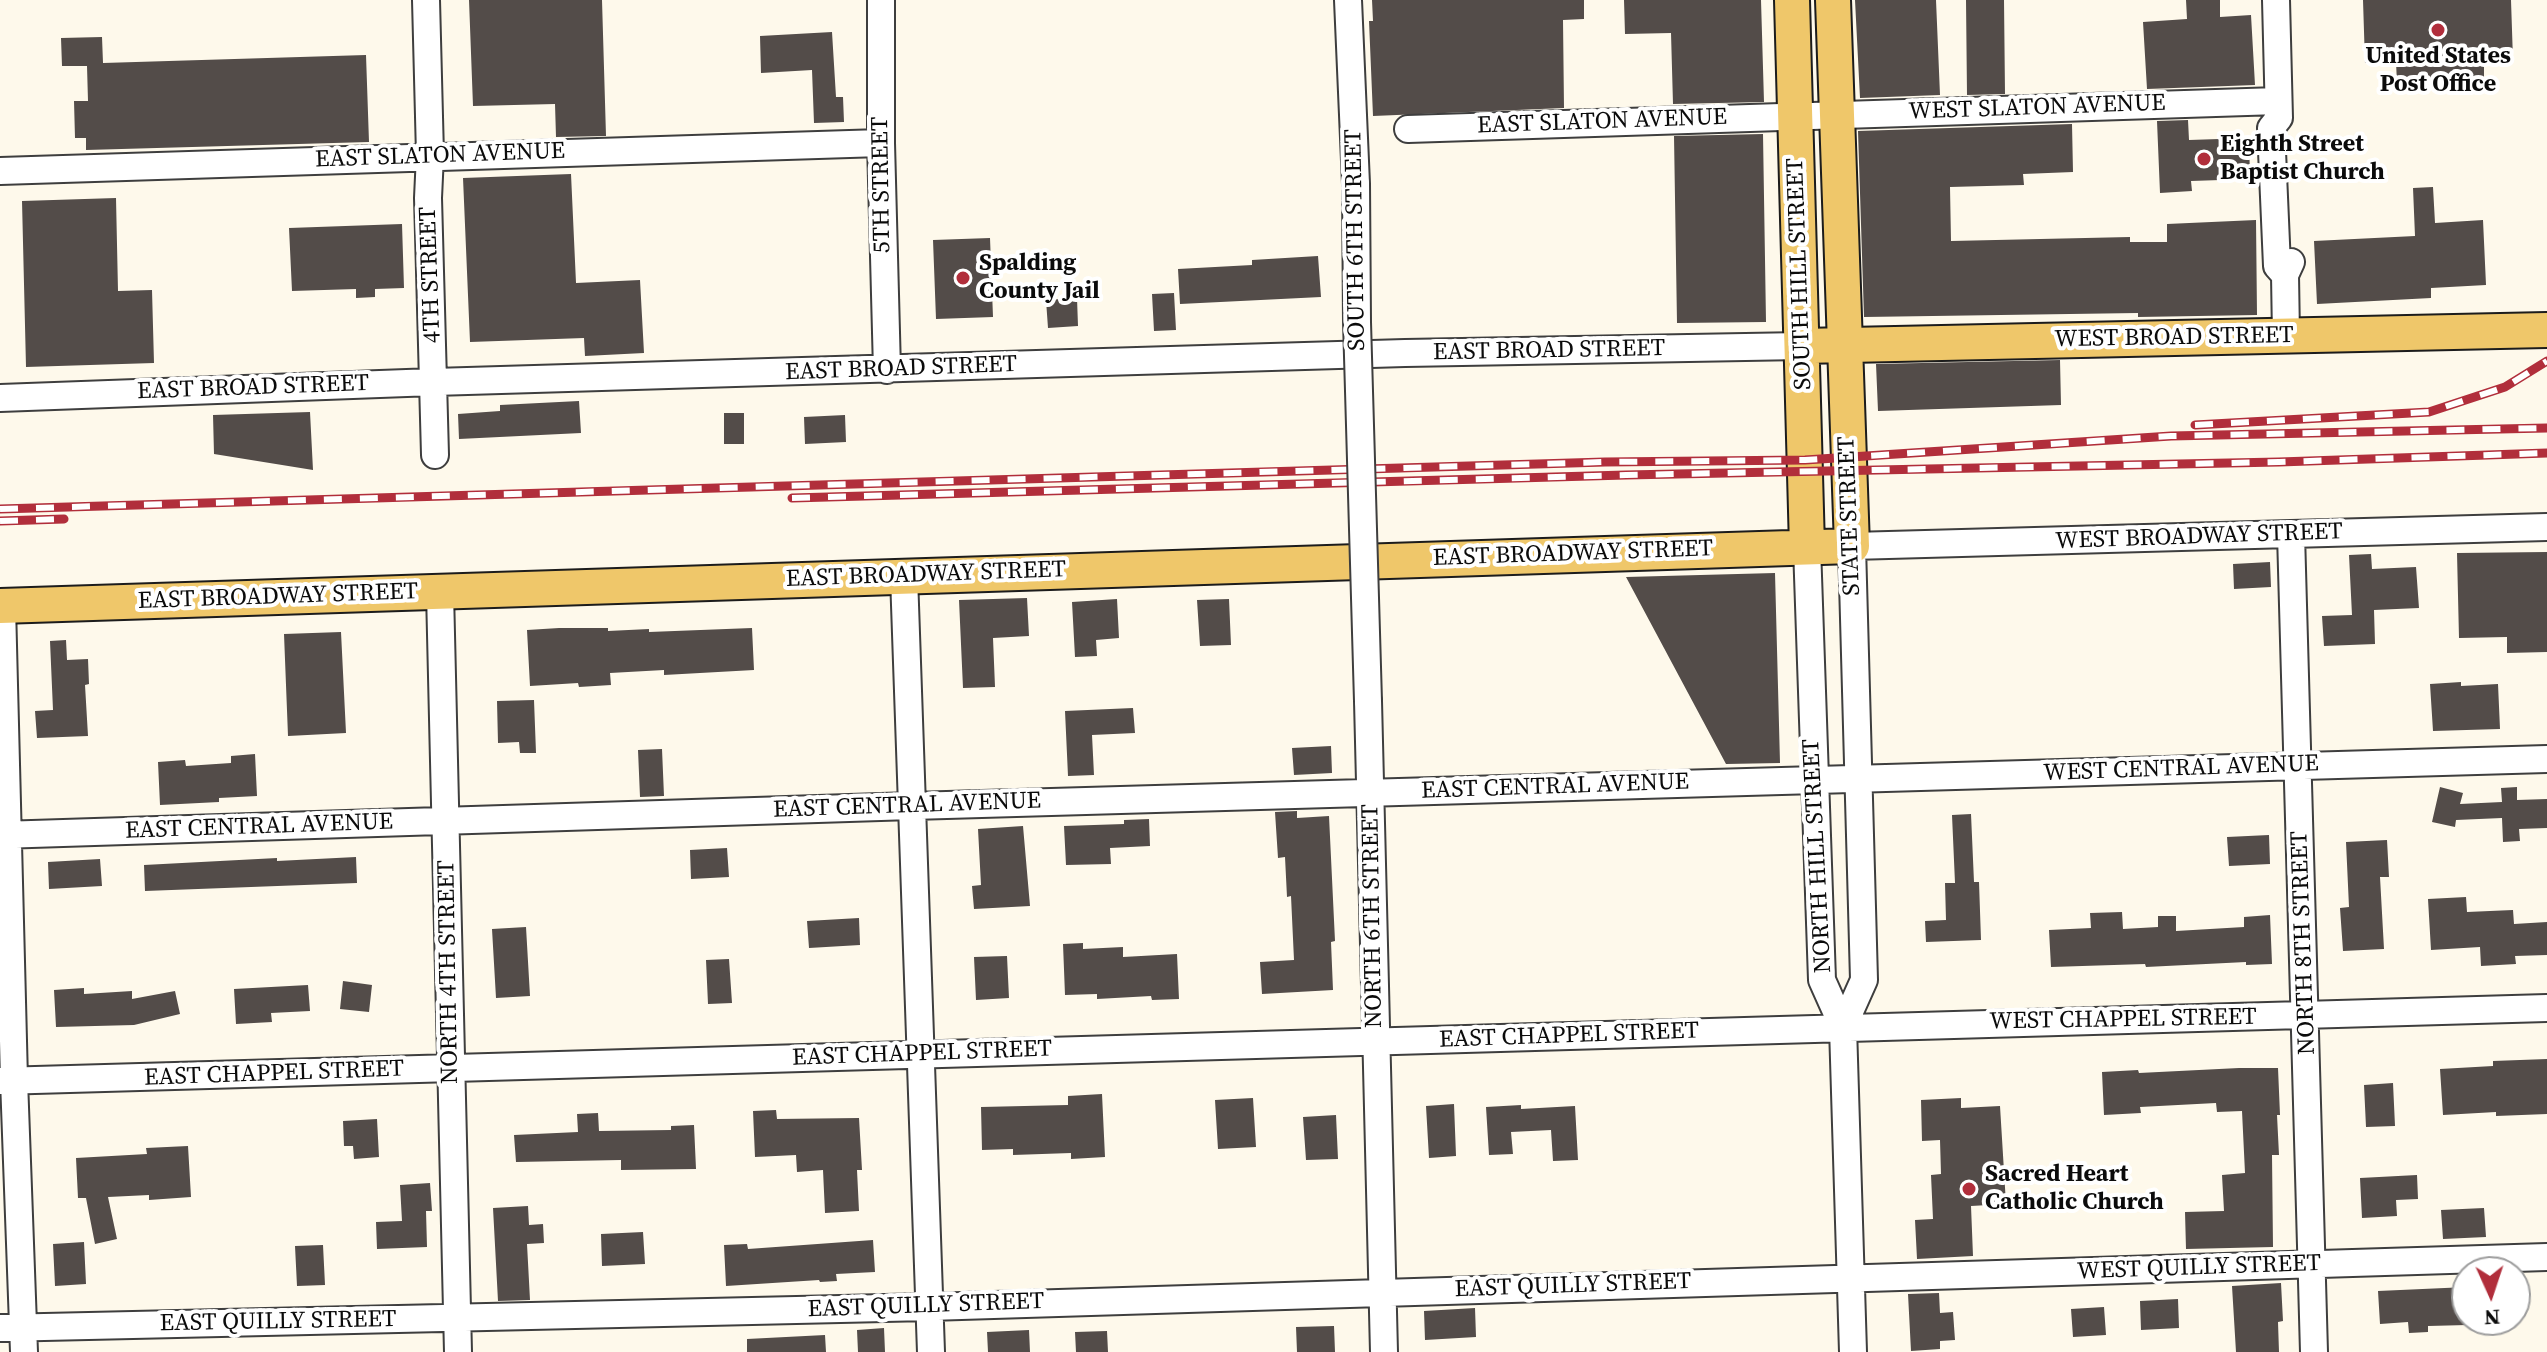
<!DOCTYPE html>
<style>
body{margin:0}
#map{position:relative;width:2547px;height:1352px;overflow:hidden;background:#fef9eb;font-family:"Source Serif 4",serif}
canvas{display:block}
.north{position:absolute;left:2451px;top:1256px;width:80px;height:80px;box-sizing:border-box;background:#fff;border:2px solid #9d9d9d;border-radius:50%;rotate:177deg;font-size:22px;font-weight:700;line-height:32px;text-align:center;color:#0b0b0b}
.north::after{content:'';display:block;margin:auto;width:28px;height:36px;background:#b12e3b;clip-path:polygon(50% 0,100% 100%,50% 72%,0 100%)}
</style>
<div id="map">
<canvas width="2547" height="1352"></canvas>
<div class="north">N</div>
</div>
<script>
const ctx = document.querySelector('canvas').getContext('2d');
ctx.lineJoin = 'round';
function fillPath(path, color) { ctx.fillStyle = color; ctx.fill(path, 'evenodd'); }
const poly = rows => new Path2D(rows.map(r => 'M' + r).join(''));
function stroke(path, color, width, dash) { ctx.strokeStyle = color; ctx.lineWidth = width; ctx.lineCap = dash ? 'butt' : 'round'; ctx.setLineDash(dash || []); ctx.stroke(path); }
function write(font, color, halo, rows, align = 'center') {
  ctx.font = font + ' "Source Serif 4",serif'; ctx.lineWidth = 8; ctx.setLineDash([]); ctx.textBaseline = 'middle'; ctx.strokeStyle = halo; ctx.fillStyle = color; for (const [text, x, y, turn = 0] of rows) {
    ctx.save(); ctx.translate(x, y); ctx.rotate((+turn || 0) * Math.PI / 180); ctx.textAlign = isNaN(turn) ? turn : align; if (halo) ctx.strokeText(text, 0, 0); ctx.fillText(text, 0, 0); ctx.restore();
  }
}
const building = poly([
 [469,0,602,0,606,136,556,137,555,104,473,106],
 [1372,0,1584,0,1584,19,1563,20,1564,108,1373,116,1369,21,1373,21],
 [1624,0,1761,0,1764,102,1673,104,1671,33,1625,34],
 [1855,0,1936,0,1940,95,1860,98],
 [1966,0,2004,0,2005,94,1967,95],
 [2186,0,2220,0,2220,17,2251,15,2255,85,2147,89,2143,22,2187,19],
 [2363,0,2511,0,2513,60,2484,61,2484,81,2397,83,2396,62,2365,63],
 [832,32,836,97,843,97,844,122,814,123,812,70,761,73,760,36],
 [102,37,103,63,366,55,369,142,86,150,86,138,75,138,74,101,88,101,87,66,62,66,61,38],
 [2188,120,2189,140,2249,138,2250,179,2191,181,2192,191,2160,193,2157,121],
 [2072,124,2073,172,2023,174,2024,185,1950,187,1951,241,2130,237,2130,242,2167,242,2167,224,2256,220,2257,315,2138,317,2138,313,1864,317,1858,131],
 [1763,134,1766,322,1677,323,1674,136],
 [571,174,576,283,640,280,644,353,585,356,584,338,470,342,463,178],
 [2433,187,2435,223,2483,220,2486,285,2431,288,2431,298,2317,304,2314,241,2415,236,2413,188],
 [116,198,118,291,152,290,154,363,26,367,22,201],
 [402,224,404,288,375,289,375,297,356,298,356,289,292,291,289,228],
 [990,238,993,317,936,319,933,240],
 [1318,256,1321,297,1180,304,1178,269,1252,265,1252,260],
 [1174,293,1176,330,1154,331,1152,294],
 [1077,298,1078,326,1048,328,1046,300],
 [2060,360,2061,405,1878,411,1876,364],
 [579,401,581,433,459,439,458,414,500,411,500,405],
 [310,412,313,470,214,454,213,415],
 [724,413,744,413,744,444,724,444],
 [845,415,846,442,805,444,804,417],
 [2547,552,2547,652,2507,653,2507,637,2459,638,2457,553],
 [2371,554,2372,569,2416,567,2419,608,2374,610,2375,644,2324,646,2322,616,2352,615,2349,555],
 [2270,562,2271,587,2234,589,2233,564],
 [1775,573,1780,763,1726,764,1626,577],
 [1027,598,1029,636,993,638,995,687,963,688,959,600],
 [1117,599,1119,638,1096,640,1097,656,1075,657,1072,602],
 [1229,599,1231,645,1200,646,1197,600],
 [559,628,608,628,608,631,649,629,649,632,752,628,754,670,664,675,664,670,610,673,611,685,579,687,578,683,530,686,527,630],
 [341,632,346,733,288,736,284,634],
 [66,640,67,660,88,659,89,684,85,685,88,736,37,738,35,711,53,710,50,641],
 [2461,682,2461,686,2498,684,2500,729,2433,731,2430,684],
 [534,700,536,753,520,753,519,742,498,743,497,701],
 [1133,708,1135,733,1092,735,1094,775,1068,776,1065,711],
 [1331,746,1332,773,1294,775,1292,748],
 [662,749,664,796,640,797,638,750],
 [255,754,257,796,219,798,219,802,160,805,158,762,185,760,186,766,231,763,231,756],
 [2440,787,2463,793,2460,804,2502,802,2501,788,2517,787,2517,800,2547,799,2547,828,2519,829,2520,841,2503,842,2502,818,2456,820,2455,827,2432,822],
 [1297,811,1297,818,1329,816,1335,941,1331,942,1333,990,1262,994,1260,962,1294,960,1291,896,1287,897,1285,857,1278,858,1275,812],
 [1971,814,1974,882,1979,882,1981,940,1926,942,1925,921,1946,920,1945,883,1955,883,1952,815],
 [1149,819,1150,846,1110,848,1111,864,1066,865,1064,826,1124,824,1124,820],
 [1023,826,1030,906,974,909,972,886,981,885,978,829],
 [2269,835,2270,864,2229,866,2227,837],
 [2387,840,2389,877,2380,877,2384,949,2343,951,2340,908,2349,907,2346,842],
 [727,848,729,877,691,879,690,850],
 [356,857,357,883,145,891,144,865,277,858,277,861],
 [100,859,102,886,49,889,48,862],
 [2466,897,2467,912,2513,910,2514,924,2547,922,2547,955,2515,956,2516,964,2481,966,2480,947,2431,950,2428,899],
 [2122,912,2123,929,2158,927,2158,916,2176,916,2176,931,2244,927,2244,917,2270,915,2272,964,2246,965,2246,962,2146,967,2145,964,2051,967,2049,930,2091,928,2090,913],
 [859,918,860,945,809,948,807,921],
 [526,927,530,996,496,998,492,929],
 [1083,943,1083,949,1123,947,1123,957,1177,954,1179,999,1152,1000,1151,996,1097,999,1097,994,1065,995,1063,944],
 [1007,956,1009,998,976,1000,974,957],
 [729,959,732,1003,708,1004,706,960],
 [343,981,372,985,369,1012,340,1009],
 [308,985,310,1011,271,1013,272,1022,236,1024,234,989],
 [84,988,84,994,132,991,132,999,175,991,180,1014,134,1025,56,1027,54,990],
 [2547,1059,2547,1114,2496,1116,2496,1112,2443,1115,2440,1069,2493,1066,2493,1061],
 [2239,1068,2278,1068,2280,1115,2277,1115,2279,1155,2272,1155,2273,1247,2186,1249,2185,1212,2224,1211,2222,1175,2245,1173,2242,1111,2217,1112,2216,1103,2140,1107,2141,1113,2104,1115,2102,1072,2138,1070,2139,1073],
 [2393,1083,2395,1126,2366,1127,2364,1085],
 [1102,1094,1105,1157,1071,1159,1071,1153,1013,1155,1013,1149,982,1150,981,1107,1068,1105,1068,1096],
 [1253,1098,1256,1147,1218,1149,1215,1100],
 [1961,1098,1961,1108,2000,1106,2006,1204,1971,1206,1973,1256,1917,1259,1915,1220,1933,1219,1931,1175,1941,1174,1940,1140,1922,1141,1921,1100],
 [1454,1104,1456,1156,1429,1158,1426,1106],
 [1521,1105,1521,1109,1575,1106,1578,1160,1553,1161,1551,1130,1511,1132,1513,1154,1489,1155,1486,1107],
 [776,1110,777,1119,859,1118,862,1170,857,1170,859,1211,825,1213,823,1170,797,1172,796,1155,755,1157,753,1111],
 [598,1113,599,1131,671,1130,671,1126,694,1125,696,1169,621,1170,621,1160,516,1162,514,1135,578,1132,577,1114],
 [1336,1115,1338,1159,1306,1160,1303,1117],
 [377,1119,379,1157,354,1159,353,1146,344,1146,343,1121],
 [188,1146,191,1197,149,1200,149,1195,108,1197,117,1239,95,1244,86,1198,78,1198,76,1158,147,1154,146,1148],
 [2417,1175,2418,1199,2396,1200,2397,1216,2362,1218,2360,1178],
 [430,1183,432,1211,426,1211,427,1247,377,1249,376,1222,402,1221,400,1185],
 [528,1206,529,1225,543,1224,544,1243,527,1244,530,1300,498,1301,493,1208],
 [2484,1208,2486,1237,2443,1239,2441,1210],
 [643,1232,645,1264,602,1266,601,1234],
 [873,1240,875,1272,836,1274,837,1281,820,1282,819,1280,726,1286,724,1245,747,1244,748,1249],
 [84,1242,86,1284,55,1286,53,1244],
 [323,1245,325,1285,297,1286,295,1246],
 [2281,1283,2283,1321,2278,1322,2279,1352,2236,1352,2232,1286],
 [2467,1287,2467,1325,2428,1326,2428,1332,2409,1333,2408,1322,2380,1324,2378,1291],
 [1939,1293,1940,1313,1953,1312,1955,1340,1940,1341,1940,1349,1911,1351,1908,1294],
 [2178,1299,2179,1328,2141,1330,2140,1301],
 [2104,1307,2106,1335,2073,1337,2071,1309],
 [1475,1308,1476,1337,1425,1340,1424,1311],
 [1334,1326,1335,1352,1297,1352,1296,1327],
 [884,1328,885,1352,858,1352,857,1330],
 [1029,1330,1030,1352,988,1352,987,1332],
 [1107,1331,1108,1352,1076,1352,1075,1332],
 [825,1335,826,1352,747,1352,747,1339]
]);
const minor = poly([
 [426,0,430,155,428,198,435,455],
 [881,0,881,143,887,370],
 [1348,0,1356,184],
 [2276,0,2279,118,2271,128,2277,266,2285,275],
 [1408,129,2278,101],
 [0,171,881,143],
 [2286,336,2285,275,2291,262],
 [0,398,434,382,1405,353,1802,346],
 [2291,534,2314,1352],
 [1807,547,1822,980,1843,1027,1853,1352],
 [904,576,931,1352],
 [440,592,458,1352],
 [2,606,14,1080,24,1352],
 [1368,701,1384,1352],
 [0,835,912,806,2547,759],
 [1843,1027,1864,980,1852,546,2547,527],
 [0,1081,2547,1008],
 [0,1328,929,1307,2547,1257]
]);
const major = poly([
 [1792,0,1807,547],
 [1802,346,2547,330],
 [0,606,1852,546,1833,0]
]);
const rail = poly([
 [2195,425,2429,412,2505,387,2547,361],
 [792,498,1626,475,2279,462,2547,453],
 [0,509,1605,462,1805,460,2171,436,2547,428],
 [0,521,64,519]
]);
const minorBridge = poly([
 [1356,184,1357,322,1368,701]
]);
const markers = [
 [2438,30,8,"#b12e3b"],
 [2204,159,8,"#b12e3b"],
 [963,278,8,"#b12e3b"],
 [1969,1189,8,"#b12e3b"]
];
const poiNames = [
 ["United States",2438,57,"center"],
 ["Post Office",2438,85,"center"],
 ["Eighth Street",2220,145],
 ["Baptist Church",2220,173],
 ["Spalding",979,264],
 ["County Jail",979,292],
 ["Sacred Heart",1985,1175],
 ["Catholic Church",1985,1203]
];
const streetNames = [
 ["WEST SLATON AVENUE",2037,108,-2],
 ["EAST SLATON AVENUE",1602,122,-2],
 ["EAST SLATON AVENUE",440,156,-2],
 ["5TH STREET",882,185,-91],
 ["SOUTH 6TH STREET",1356,240,-91],
 ["SOUTH HILL STREET",1800,274,-92],
 ["4TH STREET",431,275,-92],
 ["WEST BROAD STREET",2174,338,-1],
 ["EAST BROAD STREET",1549,351,-1],
 ["EAST BROAD STREET",901,369,-2],
 ["EAST BROAD STREET",253,388,-2],
 ["STATE STREET",1850,516,-92],
 ["WEST BROADWAY STREET",2199,537,-2],
 ["EAST BROADWAY STREET",1573,554,-2],
 ["EAST BROADWAY STREET",926,575,-2],
 ["EAST BROADWAY STREET",278,597,-2],
 ["WEST CENTRAL AVENUE",2181,769,-2],
 ["EAST CENTRAL AVENUE",1555,787,-2],
 ["EAST CENTRAL AVENUE",907,806,-2],
 ["EAST CENTRAL AVENUE",259,827,-2],
 ["NORTH HILL STREET",1818,856,-93],
 ["NORTH 6TH STREET",1373,916,-91],
 ["NORTH 8TH STREET",2304,943,-92],
 ["NORTH 4TH STREET",449,972,-91],
 ["WEST CHAPPEL STREET",2123,1020,-1],
 ["EAST CHAPPEL STREET",1569,1036,-2],
 ["EAST CHAPPEL STREET",922,1054,-2],
 ["EAST CHAPPEL STREET",274,1074,-2],
 ["WEST QUILLY STREET",2199,1268,-2],
 ["EAST QUILLY STREET",1573,1286,-2],
 ["EAST QUILLY STREET",926,1306,-2],
 ["EAST QUILLY STREET",278,1322,-1]
];
fillPath(building, '#534c49');
stroke(minor, '#3e3e3e', 30);
stroke(major, '#1c1c1c', 38);
stroke(minor, '#fff', 26);
stroke(major, '#efc76a', 34);
stroke(rail, '#b12e3b', 9);
stroke(rail, '#fff', 6, [18]);
stroke(minorBridge, '#3e3e3e', 30, []);
stroke(minorBridge, '#fff', 26);
for (const [x, y, r, color] of markers) { const dot = new Path2D(); dot.arc(x, y, r, 0, 2 * Math.PI); ctx.fillStyle = color; ctx.fill(dot); stroke(dot, '#fff', 3); }
write('bold 24px', '#0b0b0b', '#fff', poiNames, 'left');
write('24px', '#0b0b0b', '#fff', streetNames);
</script>
